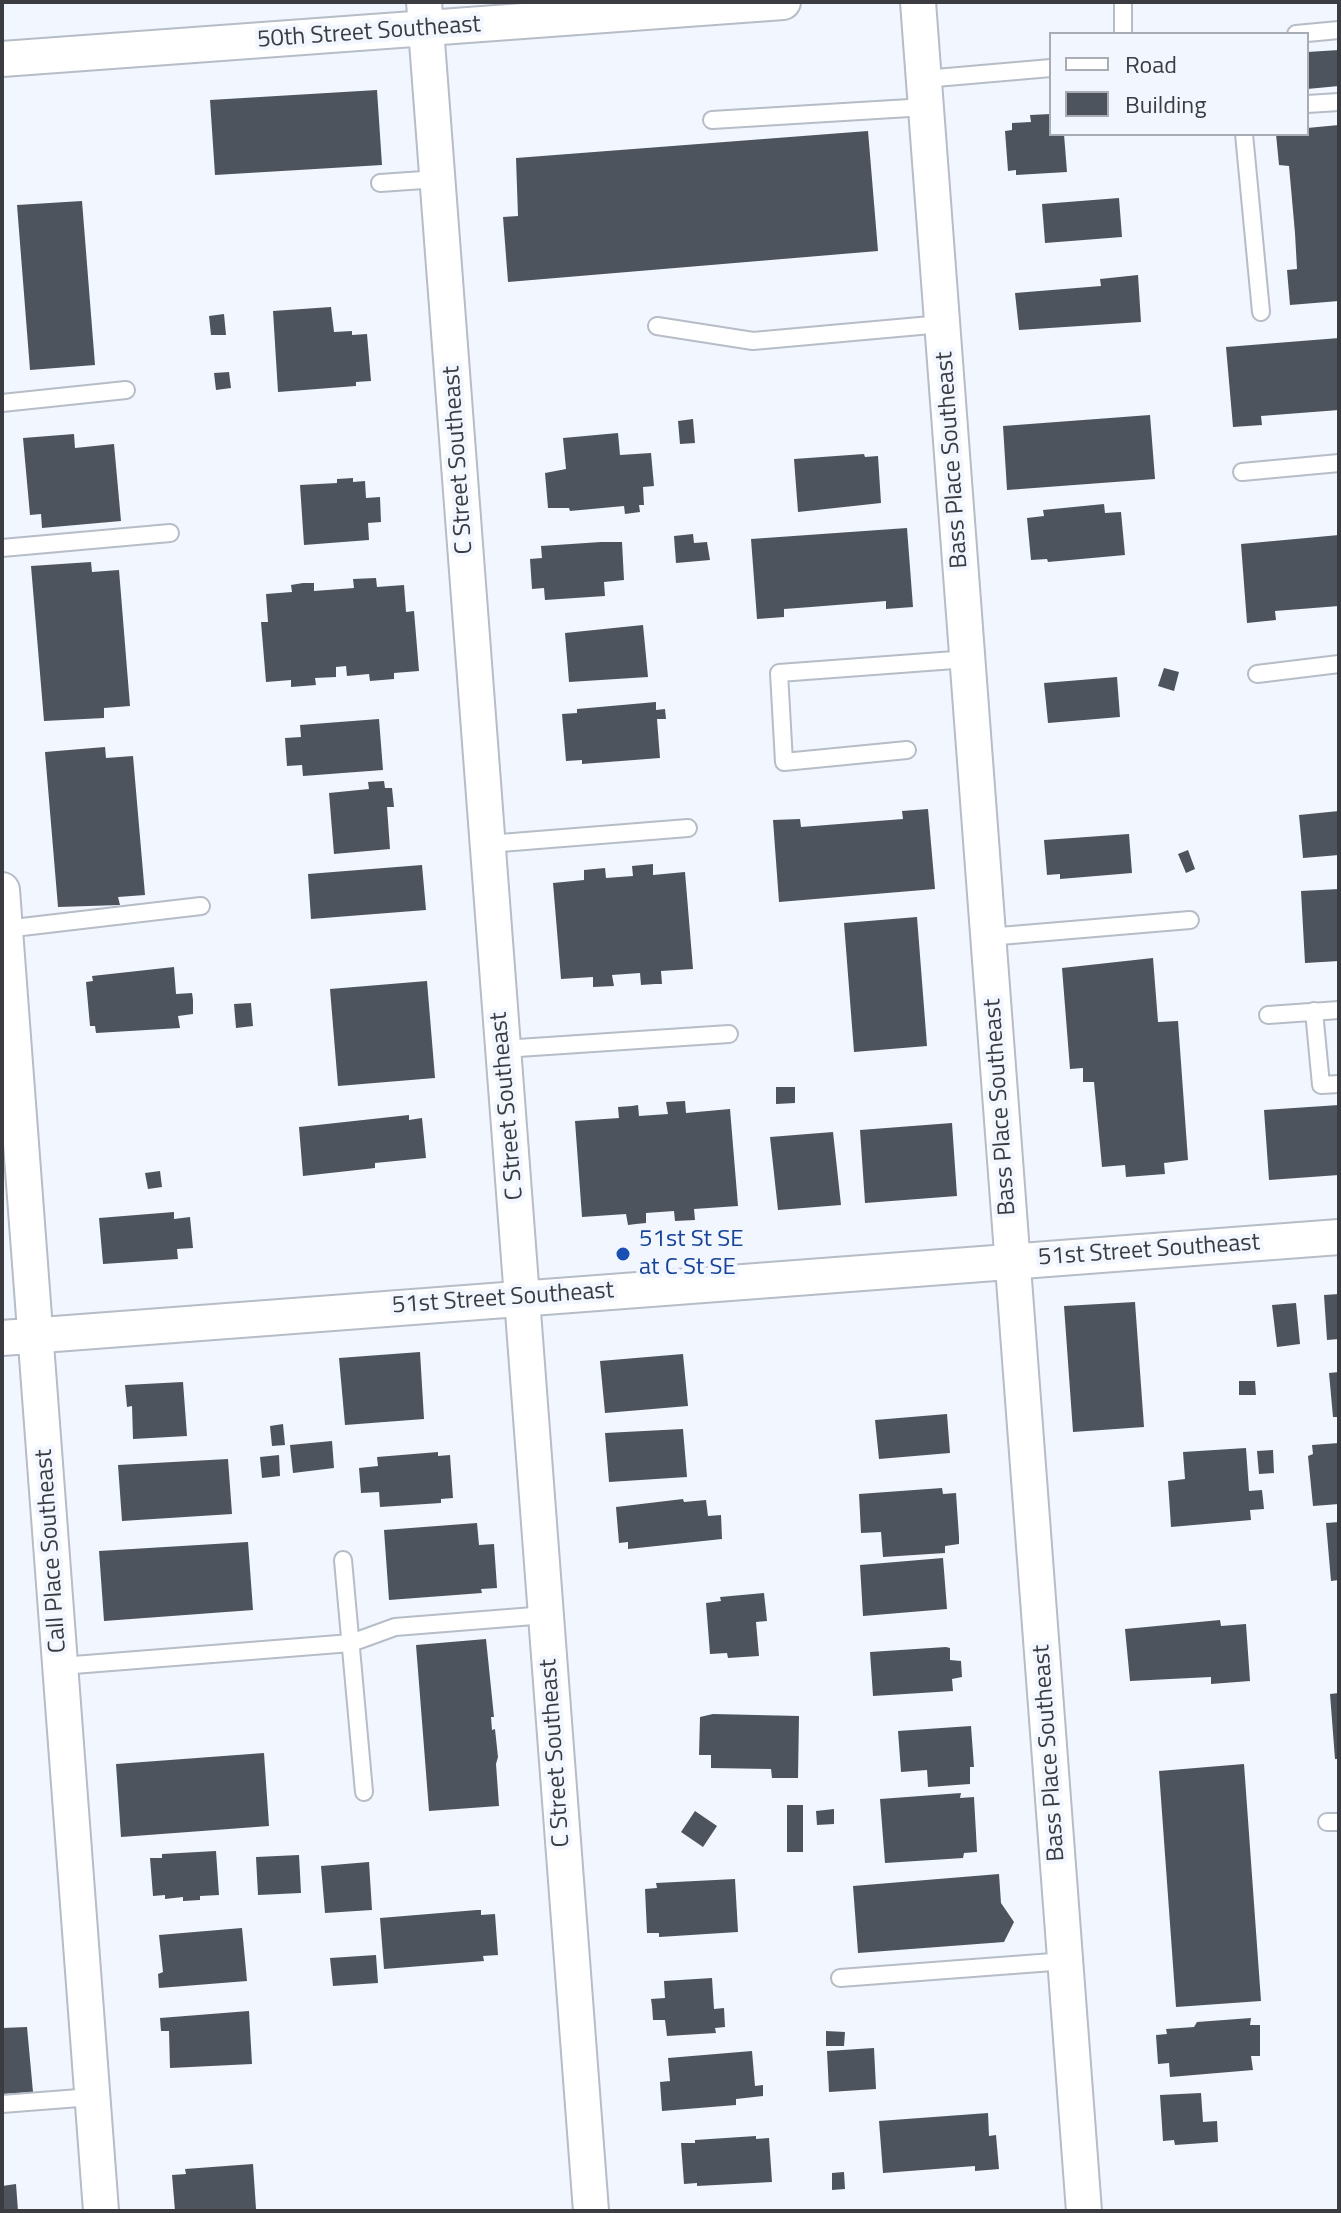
<!DOCTYPE html>
<style>
body{margin:0}
#map{position:relative;width:1341px;height:2213px;overflow:hidden;background:#f1f6ff;font-family:"Titillium Web",sans-serif}
canvas{display:block}
.frame{position:absolute;inset:0;border:4px solid #3a3c41;pointer-events:none}
.legend{position:absolute;left:1049px;top:32px;width:260px;height:104px;box-sizing:border-box;background:#f1f6ff;border:2px solid #a8acb3;margin:0;padding:10px 14px;list-style:none;font-size:24px;color:#3a3c41}
.legend li{display:flex;align-items:center;gap:16px;height:40px}
.legend b{width:40px;border:2px solid #a8acb3}
</style>
<div id="map">
<canvas width="1341" height="2213"></canvas>
<div class="frame"></div>
<ul class="legend">
<li><b style="height:10px;background:#fff"></b>Road</li>
<li><b style="height:22px;background:#4e545d"></b>Building</li>
</ul>
</div>
<script>
const ctx = document.querySelector('canvas').getContext('2d');
ctx.lineJoin = 'round';
function fillPath(path, color) { ctx.fillStyle = color; ctx.fill(path, 'evenodd'); }
const poly = rows => new Path2D(rows.map(r => 'M' + r).join(''));
function stroke(path, color, width, dash) { ctx.strokeStyle = color; ctx.lineWidth = width; ctx.lineCap = dash ? 'butt' : 'round'; ctx.setLineDash(dash || []); ctx.stroke(path); }
function write(font, color, halo, rows, align = 'center') {
  ctx.font = font + ' "Titillium Web",sans-serif'; ctx.lineWidth = 8; ctx.setLineDash([]); ctx.textBaseline = 'middle'; ctx.strokeStyle = halo; ctx.fillStyle = color; for (const [text, x, y, turn = 0] of rows) {
    ctx.save(); ctx.translate(x, y); ctx.rotate((+turn || 0) * Math.PI / 180); ctx.textAlign = isNaN(turn) ? turn : align; if (halo) ctx.strokeText(text, 0, 0); ctx.fillText(text, 0, 0); ctx.restore();
  }
}
const building = poly([
 [1339,50,1339,86,1307,89,1307,52],
 [377,90,382,165,215,175,210,100],
 [1051,114,1051,134,1064,134,1067,172,1016,175,1016,170,1008,171,1005,131,1012,130,1012,123,1031,122,1030,115],
 [1339,125,1339,301,1290,305,1287,270,1297,269,1295,233,1289,166,1279,165,1276,134,1307,134,1307,128],
 [868,131,878,251,508,282,503,217,518,216,516,158],
 [1119,198,1122,237,1045,243,1042,204],
 [82,201,95,365,30,370,17,205],
 [1138,275,1141,322,1019,330,1015,293,1101,286,1100,279],
 [331,307,334,332,352,331,352,335,367,334,371,381,356,382,356,386,278,392,273,311],
 [224,314,226,335,211,335,209,316],
 [1339,338,1339,410,1261,416,1262,425,1233,427,1226,347],
 [229,372,231,388,216,390,214,373],
 [1150,415,1155,479,1007,490,1003,426],
 [693,419,695,443,680,444,678,421],
 [618,433,620,455,651,453,654,486,643,487,644,505,639,505,640,512,625,514,624,506,570,511,569,508,548,508,545,473,566,469,563,438],
 [74,434,75,448,114,444,121,521,42,528,41,514,30,515,23,438],
 [864,454,865,457,878,456,881,503,798,512,794,459],
 [353,478,353,482,365,481,366,498,380,497,381,522,368,523,369,540,304,545,300,485,337,483,337,479],
 [1104,504,1105,513,1121,512,1125,555,1048,562,1047,559,1031,560,1027,518,1044,516,1043,510],
 [907,528,913,607,886,609,886,601,811,607,784,609,784,617,757,619,751,539],
 [693,534,694,543,707,542,710,560,676,563,674,536],
 [1339,535,1339,606,1275,611,1276,620,1247,623,1241,544],
 [601,542,622,542,624,580,604,582,605,596,545,600,544,588,532,589,530,559,542,558,541,546],
 [91,562,92,572,119,570,130,706,104,708,104,718,44,721,31,566],
 [376,578,377,587,404,585,406,612,414,611,419,671,394,673,394,679,370,681,369,674,347,676,346,666,336,667,336,677,315,678,316,685,291,687,291,680,266,682,261,622,268,622,266,594,292,592,291,585,303,583,314,583,314,591,354,588,353,579],
 [643,625,648,677,569,682,565,633],
 [1164,668,1179,672,1174,691,1158,686],
 [1117,677,1120,717,1048,723,1044,683],
 [656,702,656,710,665,709,666,719,657,719,660,758,582,764,582,760,566,761,562,714,577,713,577,709],
 [379,719,383,770,303,776,302,765,287,766,285,738,301,737,300,725],
 [105,747,106,758,133,756,145,895,118,897,120,905,58,907,45,752],
 [384,781,385,788,392,788,394,807,387,807,390,849,334,854,329,793,369,789,368,782],
 [928,809,935,889,779,902,773,820,800,819,801,827,903,819,902,811],
 [1339,811,1339,855,1303,858,1299,815],
 [1129,834,1132,873,1060,879,1060,874,1047,875,1044,840],
 [1188,850,1195,869,1186,873,1178,854],
 [653,864,653,875,685,872,693,969,661,971,662,984,655,984,641,985,640,973,612,975,614,986,593,987,593,977,561,979,553,883,584,880,584,870,605,868,606,878,633,876,632,866],
 [422,865,426,910,311,919,308,874],
 [1339,889,1339,961,1305,963,1301,891],
 [917,917,927,1046,854,1052,844,923],
 [1153,958,1158,1022,1178,1021,1188,1160,1164,1163,1165,1174,1126,1177,1125,1165,1102,1167,1094,1082,1083,1082,1083,1068,1070,1069,1062,968],
 [174,967,176,994,192,993,193,1000,193,1014,178,1016,180,1028,96,1033,95,1026,90,1026,86,982,93,981,92,976],
 [427,981,435,1078,338,1086,330,989],
 [251,1003,253,1026,236,1028,234,1004],
 [776,1087,795,1087,795,1103,776,1104],
 [685,1101,686,1113,730,1109,738,1206,694,1209,695,1220,675,1221,674,1211,646,1213,646,1223,636,1224,628,1225,626,1214,582,1217,575,1121,619,1118,618,1107,632,1106,638,1105,639,1116,668,1114,666,1102],
 [1339,1105,1339,1175,1269,1180,1264,1110],
 [409,1115,409,1120,422,1118,426,1158,375,1163,375,1168,303,1176,299,1127],
 [952,1123,957,1196,865,1203,860,1130],
 [833,1132,841,1205,778,1210,770,1137],
 [160,1171,162,1187,148,1189,145,1173],
 [174,1212,174,1219,190,1217,193,1248,177,1249,178,1259,103,1264,99,1218],
 [1339,1294,1339,1339,1327,1340,1324,1295],
 [1135,1302,1144,1427,1073,1432,1064,1306],
 [1296,1303,1300,1344,1277,1347,1272,1305],
 [420,1352,424,1419,345,1425,339,1358],
 [683,1354,688,1406,605,1413,600,1361],
 [1339,1372,1339,1417,1333,1417,1329,1373],
 [1239,1381,1255,1381,1256,1395,1239,1395],
 [183,1382,187,1436,133,1439,132,1406,127,1407,125,1385],
 [947,1414,950,1453,879,1459,875,1420],
 [283,1424,285,1445,272,1446,270,1426],
 [683,1429,687,1477,609,1482,605,1433],
 [332,1441,334,1468,293,1473,290,1445],
 [1339,1443,1339,1504,1313,1506,1308,1456,1313,1454,1312,1445],
 [1246,1448,1249,1491,1262,1490,1264,1509,1250,1510,1251,1520,1171,1527,1168,1481,1185,1479,1183,1452],
 [1273,1450,1274,1473,1259,1474,1257,1451],
 [438,1452,438,1456,450,1455,453,1498,441,1499,441,1503,380,1507,379,1492,361,1493,359,1468,378,1466,377,1457],
 [279,1455,280,1476,262,1478,260,1457],
 [228,1459,232,1514,122,1521,118,1465],
 [942,1488,943,1494,956,1493,959,1537,959,1544,945,1546,945,1553,883,1557,881,1532,861,1533,859,1494],
 [683,1499,684,1502,706,1500,708,1516,721,1515,722,1539,628,1549,628,1542,619,1543,616,1507],
 [1339,1522,1339,1580,1331,1581,1326,1523],
 [477,1523,479,1545,494,1544,497,1588,481,1589,482,1593,389,1600,384,1530],
 [248,1542,253,1610,104,1621,99,1551],
 [943,1558,947,1609,863,1616,860,1565],
 [764,1593,767,1621,756,1622,759,1656,728,1658,727,1653,710,1654,706,1603,721,1601,720,1597],
 [1220,1620,1221,1626,1246,1624,1250,1681,1211,1684,1211,1677,1130,1681,1125,1629],
 [486,1639,494,1717,491,1717,492,1730,495,1729,498,1757,496,1764,499,1806,429,1811,416,1645],
 [946,1647,950,1648,950,1660,961,1661,962,1677,952,1679,953,1691,873,1696,870,1652],
 [1339,1693,1339,1759,1335,1759,1330,1694],
 [713,1714,799,1716,798,1778,772,1778,771,1769,711,1768,711,1755,699,1755,700,1717],
 [971,1726,974,1767,970,1767,970,1784,928,1787,927,1770,901,1772,898,1731],
 [264,1753,269,1826,121,1837,116,1764],
 [1244,1764,1261,2001,1176,2007,1159,1771],
 [961,1793,960,1798,974,1797,977,1852,964,1853,963,1858,885,1863,880,1799],
 [787,1805,803,1805,803,1852,787,1852],
 [834,1809,834,1824,817,1825,816,1811],
 [695,1811,717,1826,703,1847,681,1832],
 [216,1851,219,1895,200,1896,200,1900,183,1901,183,1897,165,1899,165,1895,153,1896,150,1858,162,1858,162,1854],
 [299,1855,301,1893,258,1895,256,1857],
 [369,1862,372,1910,325,1913,321,1866],
 [999,1874,1001,1903,1014,1922,1004,1942,858,1953,853,1886],
 [735,1879,738,1932,659,1937,659,1933,647,1933,645,1889,657,1888,656,1883],
 [477,1910,481,1910,481,1915,495,1914,498,1955,483,1956,484,1961,384,1969,380,1918],
 [242,1928,247,1981,159,1988,158,1974,163,1972,159,1935],
 [376,1955,378,1983,333,1986,330,1958],
 [712,1978,714,2009,724,2008,725,2027,715,2028,716,2033,667,2036,665,2020,653,2020,652,2006,651,1999,665,1998,664,1981],
 [249,2011,252,2064,170,2068,169,2031,161,2031,160,2018],
 [1251,2018,1250,2025,1260,2025,1260,2056,1251,2056,1253,2070,1170,2077,1169,2063,1158,2064,1156,2035,1167,2034,1166,2029,1194,2027,1197,2022],
 [27,2027,33,2092,2,2094,2,2028],
 [826,2031,845,2032,844,2046,826,2046],
 [874,2048,876,2089,829,2092,827,2051],
 [752,2051,755,2086,763,2085,763,2096,736,2099,736,2105,662,2111,660,2082,670,2081,668,2058],
 [1201,2093,1203,2122,1217,2121,1218,2142,1175,2145,1174,2140,1163,2141,1160,2095],
 [988,2113,989,2136,996,2135,999,2169,975,2171,975,2166,883,2173,879,2121],
 [756,2136,756,2139,769,2138,772,2182,697,2186,697,2183,684,2184,681,2143,695,2143,695,2140],
 [253,2164,256,2209,175,2211,172,2175,186,2174,185,2169],
 [844,2172,845,2189,832,2190,832,2173],
 [16,2184,18,2211,2,2211,2,2186]
]);
const service = poly([
 [1123,2,1123,34],
 [1296,34,1339,30],
 [924,79,1051,68],
 [1307,104,1339,102],
 [712,120,926,107],
 [1244,134,1261,312],
 [380,183,438,179],
 [657,326,753,341,942,324],
 [2,403,126,390],
 [1242,472,1339,463],
 [2,548,170,533],
 [1257,674,1339,664],
 [907,750,784,762,779,673,968,659],
 [488,844,688,828],
 [5,929,201,906],
 [988,937,1190,920],
 [1314,1011,1321,1085,1339,1084],
 [1268,1015,1339,1010],
 [503,1049,729,1034],
 [343,1560,364,1792],
 [61,1666,351,1643,395,1627,546,1615],
 [1327,1822,1339,1822],
 [840,1978,1066,1961],
 [2,2104,92,2097]
]);
const minor = poly([
 [424,2,591,2211],
 [918,2,1084,2211],
 [2,59,783,2],
 [2,890,101,2211],
 [2,1338,1339,1237]
]);
const markers = [
 [623,1254,8,"#1a4fb4"]
];
const streetNames = [
 ["50th Street Southeast",369,33,-4],
 ["C Street Southeast",459,460,-94],
 ["Bass Place Southeast",953,460,-94],
 ["C Street Southeast",508,1106,-95],
 ["Bass Place Southeast",1001,1107,-94],
 ["51st Street Southeast",1149,1251,-4],
 ["51st Street Southeast",503,1299,-4],
 ["Call Place Southeast",52,1551,-94],
 ["C Street Southeast",556,1753,-94],
 ["Bass Place Southeast",1050,1753,-94]
];
const transitNames = [
 ["51st St SE",639,1240],
 ["at C St SE",639,1268]
];
fillPath(building, '#4e545d');
stroke(service, '#b6bdc7', 20);
stroke(minor, '#b6bdc7', 38);
stroke(service, '#fff', 16);
stroke(minor, '#fff', 34);
for (const [x, y, r, color] of markers) { const dot = new Path2D(); dot.arc(x, y, r, 0, 2 * Math.PI); ctx.fillStyle = color; ctx.fill(dot); stroke(dot, '#f1f6ff', 3); }
write('24px', '#3a3c41', '#f1f6ff', streetNames);
write('24px', '#164399', '#f1f6ff', transitNames, 'left');
</script>
